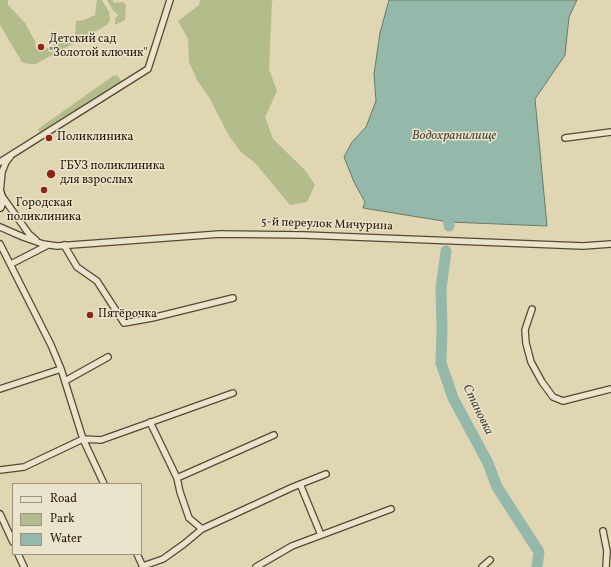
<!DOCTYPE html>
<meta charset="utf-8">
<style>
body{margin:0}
#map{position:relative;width:611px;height:567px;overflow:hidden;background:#e0d6b1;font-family:Vollkorn,serif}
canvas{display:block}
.legend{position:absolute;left:12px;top:483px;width:130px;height:72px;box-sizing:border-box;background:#ebe4cc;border:1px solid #9d927e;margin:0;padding:5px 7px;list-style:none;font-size:12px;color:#281808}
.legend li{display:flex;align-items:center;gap:8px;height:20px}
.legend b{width:20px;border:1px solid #9d927e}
</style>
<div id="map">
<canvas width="611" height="567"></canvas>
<ul class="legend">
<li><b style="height:5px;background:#ebe4cc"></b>Road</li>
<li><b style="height:11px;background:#b3bd8b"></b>Park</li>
<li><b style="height:11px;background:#94b9aa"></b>Water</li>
</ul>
</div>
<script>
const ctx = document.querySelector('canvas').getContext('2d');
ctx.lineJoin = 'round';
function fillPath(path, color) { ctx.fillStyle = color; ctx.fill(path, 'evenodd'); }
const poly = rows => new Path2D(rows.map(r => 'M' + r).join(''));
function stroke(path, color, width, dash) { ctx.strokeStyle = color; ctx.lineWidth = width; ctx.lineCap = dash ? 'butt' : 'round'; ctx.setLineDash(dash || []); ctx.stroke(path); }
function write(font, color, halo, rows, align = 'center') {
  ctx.font = font + ' Vollkorn,serif'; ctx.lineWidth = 3; ctx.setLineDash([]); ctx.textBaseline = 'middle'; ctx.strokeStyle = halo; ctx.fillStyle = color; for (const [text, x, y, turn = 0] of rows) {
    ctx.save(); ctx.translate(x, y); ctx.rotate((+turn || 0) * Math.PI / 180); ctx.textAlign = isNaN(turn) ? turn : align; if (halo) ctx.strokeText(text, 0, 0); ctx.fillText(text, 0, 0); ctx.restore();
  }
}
const green = poly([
 [0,0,8,0,8,5,25,23,35,41,36,49,46,49,63,39,75,35,76,21,84,20,95,15,97,0,102,0,109,12,110,20,107,25,36,64,29,64,22,62,0,25],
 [107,0,112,0,114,3,122,2,126,4,125,20,115,25,115,19,118,15,113,10],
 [200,0,274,0,272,1,269,69,277,91,265,117,273,139,305,170,315,185,307,202,290,205,256,164,241,152,229,136,210,99,197,80,189,62,188,39,178,21,199,5],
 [117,75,122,82,40,133,38,129,113,76]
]);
const water = poly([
 [389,0,577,0,569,17,565,55,535,99,547,226,449,222,363,208,365,202,354,182,344,157,352,142,366,127,376,101,374,74,380,33,389,0]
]);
const river = poly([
 [449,226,449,222],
 [446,251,441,289,442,328,441,363,453,398,488,463,497,487,539,552,537,567]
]);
const street = poly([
 [565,138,611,132],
 [0,162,148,69,170,0],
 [0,193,2,172,6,162,10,157],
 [2,196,29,234,36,240],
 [0,227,23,237,43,244,57,246,220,234,304,235,583,246,611,244],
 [0,244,51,345,61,369,83,439,104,484],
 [64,245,77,267,97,281,124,323,152,318,233,298],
 [11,264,48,245],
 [532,309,525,330,526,343,531,362,542,382,553,397,563,401,611,389],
 [65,381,108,357],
 [0,389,61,369],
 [150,422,177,478,180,492,189,518,202,529],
 [0,470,24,467,83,439,101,440,233,393],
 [177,478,274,435],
 [300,484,321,535],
 [0,514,13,542],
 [603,531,607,551,606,567],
 [18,554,24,567],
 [137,554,143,567],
 [143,566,163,559,184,544,202,529,293,487,326,474],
 [256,567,292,546,391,509],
 [482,567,490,560]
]);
const secondary = poly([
 [0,193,2,201,0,207]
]);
const markers = [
 [41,47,4,"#8f2418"],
 [49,138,4,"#8f2418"],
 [51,174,5,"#8f2418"],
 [44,190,4,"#8f2418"],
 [90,315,4,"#8f2418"]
];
const poiNames = [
 ["Детский сад",49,40],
 ["\"Золотой ключик\"",49,54],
 ["Поликлиника",57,138],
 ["ГБУЗ поликлиника",60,167],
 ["для взрослых",60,181],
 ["Городская",44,204,"center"],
 ["поликлиника",44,218,"center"],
 ["Пятёрочка",98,315]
];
const streetNames = [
 ["5-й переулок Мичурина",327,225,2]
];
const waterNames = [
 ["Водохранилище",454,137],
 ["Становка",477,410,64]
];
fillPath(green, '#b3bd8b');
fillPath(water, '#94b9aa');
stroke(water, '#697969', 1);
stroke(river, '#94b9aa', 11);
stroke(street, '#564832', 8);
stroke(secondary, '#281808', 10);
stroke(street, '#ebe4cc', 5.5);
stroke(secondary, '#ebe4cc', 8);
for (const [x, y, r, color] of markers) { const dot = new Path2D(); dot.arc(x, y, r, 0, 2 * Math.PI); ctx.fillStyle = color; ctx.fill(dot); stroke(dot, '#ebe4cc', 1.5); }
write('12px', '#281808', '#ebe4cc', poiNames, 'left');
write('12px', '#281808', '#ebe4cc', streetNames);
write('italic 13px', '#484839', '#ebe4cc', waterNames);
</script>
